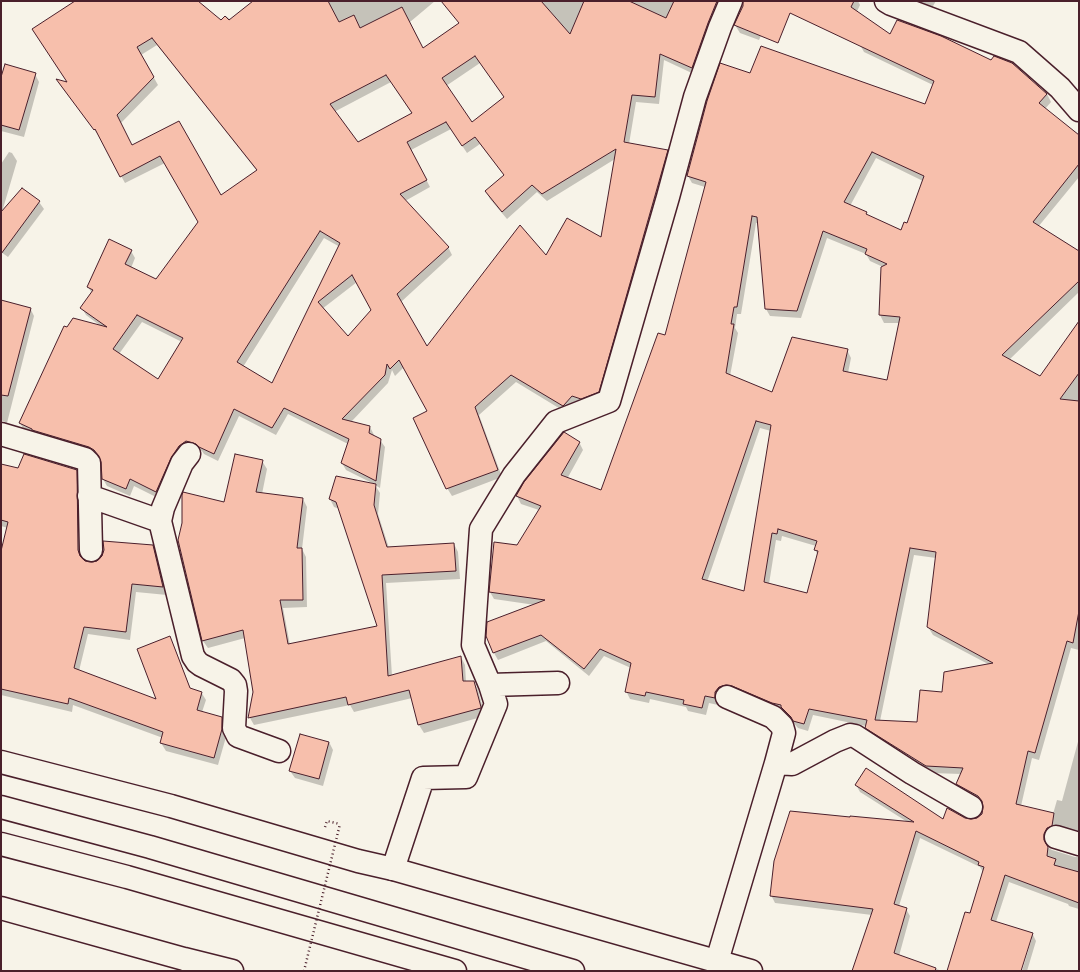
<!DOCTYPE html>
<style>
body{margin:0}
#map{position:relative;width:1080px;height:972px;overflow:hidden;background:#f7f3e8;font-family:Sriracha,sans-serif}
canvas{display:block}
.frame{position:absolute;inset:0;border:2px solid #4a1f2b;pointer-events:none}
</style>
<div id="map">
<canvas width="1080" height="972"></canvas>
<div class="frame"></div>
</div>
<script>
const ctx = document.querySelector('canvas').getContext('2d');
ctx.lineJoin = 'round';
function fillPath(path, color) { ctx.fillStyle = color; ctx.fill(path, 'evenodd'); }
const poly = rows => new Path2D(rows.map(r => 'M' + r).join(''));
function stroke(path, color, width, dash) { ctx.strokeStyle = color; ctx.lineWidth = width; ctx.lineCap = dash ? 'butt' : 'round'; ctx.setLineDash(dash || []); ctx.stroke(path); }
const shadow = poly([
 [91,1,196,1,221,21,226,16,301,74,254,1,435,1,410,22,423,49,463,22,474,1,719,1,722,7,696,75,664,60,659,104,636,102,629,144,667,151,671,158,603,399,567,413,516,382,479,415,502,477,452,496,447,488,428,411,404,367,395,376,392,370,388,383,351,422,370,427,374,435,374,437,380,440,385,447,380,488,375,485,380,493,378,514,389,548,454,544,458,552,460,579,386,583,392,676,461,657,465,665,466,682,474,682,478,690,485,716,424,733,419,725,412,698,354,712,350,705,254,725,250,718,254,692,245,638,208,648,203,641,225,503,262,461,267,469,262,494,303,499,307,507,302,549,306,557,307,607,283,608,290,645,378,626,340,509,334,507,330,499,374,484,346,470,342,463,348,444,288,414,276,435,239,416,218,461,204,454,202,451,190,448,160,499,134,486,130,496,107,486,103,479,102,460,99,457,94,454,24,430,20,423,102,327,86,315,82,308,92,293,88,287,131,251,135,258,131,268,157,281,199,222,165,163,125,183,99,136,61,86,58,80,68,83],
 [157,45,257,171,221,196,179,122,132,146,121,123,158,85,141,55],
 [480,63,505,98,472,124,446,86],
 [391,82,412,114,357,143,334,112],
 [451,129,467,153,480,144,505,176,486,192,490,199,507,219,537,192,547,201,615,159,602,239,427,348,401,302,452,255,448,247,405,201,430,187,411,150],
 [324,238,340,247,272,385,243,367],
 [357,282,372,310,348,337,322,309],
 [142,322,182,342,158,380,119,354],
 [799,1,858,1,860,5,850,26],
 [911,1,936,1,930,11],
 [735,25,765,27,759,40,740,33],
 [891,35,1047,94,1051,102,1045,109,1079,136,1079,177,1038,227,1079,252,1079,292,1009,360,1041,377,1079,322,1079,650,1071,648,1039,760,1032,758,1021,806,1053,814,1057,800,1062,801,1079,738,1079,837,1048,841,1047,847,1052,850,1075,857,1079,857,1079,909,1069,906,1068,904,1009,882,996,922,1032,933,1036,941,1027,971,1022,971,1032,938,1030,938,1020,971,948,971,970,914,983,872,980,867,920,838,899,906,906,909,910,916,899,956,942,971,853,971,872,915,775,903,771,895,909,823,860,792,856,785,943,821,964,819,971,820,977,819,982,814,984,807,983,804,962,792,958,784,961,774,931,773,870,735,866,727,866,726,813,715,808,731,798,728,784,712,777,710,719,700,718,705,709,703,706,715,688,711,686,707,650,699,649,703,630,699,626,691,631,668,604,656,589,676,546,641,498,660,494,653,535,605,494,599,490,592,539,510,521,504,517,496,525,483,579,442,583,450,567,479,601,491,666,336,705,187,692,183,688,176,751,74,925,105,933,85,864,52,860,45],
 [876,158,923,181,908,224,902,231,868,216,866,213,850,206],
 [756,223,758,223,766,309,770,316,801,318,827,238,866,254,870,261,883,267,880,315,884,323,900,323,888,381,848,373,851,358,847,350,773,393,730,376,738,333,735,328,737,314,741,314],
 [760,428,771,431,745,593,707,582],
 [782,536,816,546,815,550,818,555,808,594,769,584,776,540,781,541],
 [914,555,936,558,928,627,933,635,988,664,943,693,918,723,880,721],
 [35,74,39,82,24,137,1,131,1,80],
 [9,152,12,153,17,161,2,212,39,202,44,209,8,257,1,252,1,164],
 [1,301,30,308,34,316,7,423,1,420],
 [19,470,76,470,81,478,83,560,91,563,152,546,157,554,167,595,136,592,130,640,88,634,79,671,157,701,170,638,174,646,191,690,201,692,206,700,202,712,221,718,226,726,226,737,218,765,166,751,161,743,163,738,73,705,72,712,1,695,1,555,8,528,1,526,1,477],
 [329,742,333,750,323,786,295,778,290,771]
]);
const building = poly([
 [75,1,198,1,221,20,225,16,229,20,253,1,328,1,339,22,354,15,360,28,402,7,423,48,459,23,441,1,541,1,570,34,584,1,629,1,666,18,674,1,717,1,708,23,692,68,660,54,655,97,632,95,624,142,668,150,599,392,581,399,572,396,564,405,563,406,511,375,475,407,498,470,446,489,413,418,427,411,399,360,390,369,387,364,385,375,342,419,370,426,369,433,381,439,376,481,341,463,349,439,284,408,272,428,234,409,214,454,199,447,196,444,186,441,179,446,171,458,156,492,130,479,126,489,102,479,101,462,98,455,94,450,89,447,32,430,32,429,19,423,64,326,67,327,73,318,107,327,80,308,93,290,87,287,109,239,132,250,125,264,156,279,198,222,160,156,120,177,95,129,94,130,56,79,67,82,32,29,75,1],
 [152,38,257,170,221,195,179,121,132,145,117,115,154,77,137,47,152,38],
 [475,56,504,97,472,122,442,78,475,56],
 [386,75,412,113,358,142,330,104,386,75],
 [446,122,462,146,475,137,504,175,485,191,502,212,532,185,542,194,616,149,601,237,567,218,546,255,520,225,427,346,397,294,449,247,400,194,427,180,407,142,446,122],
 [320,231,340,243,272,383,237,362,320,231],
 [352,275,371,310,348,336,318,302,352,275],
 [137,315,183,338,158,379,113,349,137,315],
 [743,1,854,1,851,7,890,34,897,20,941,36,991,60,994,56,1012,63,1047,94,1039,103,1079,135,1079,164,1033,222,1079,251,1079,281,1002,355,1040,376,1079,321,1079,373,1060,399,1079,401,1079,611,1073,643,1067,641,1035,753,1028,751,1016,804,1054,813,1052,826,1047,828,1044,834,1044,840,1048,847,1047,856,1056,859,1054,865,1079,872,1079,903,1005,875,991,920,1033,933,1021,971,947,971,965,912,970,913,984,867,978,865,979,862,916,831,894,904,907,908,894,953,936,968,935,971,852,971,873,909,770,896,774,861,790,811,850,817,850,816,914,822,855,785,866,768,943,819,947,808,965,818,971,819,977,818,982,814,983,807,982,801,978,796,956,784,963,768,926,766,865,728,867,720,809,709,804,724,793,721,791,717,781,707,781,705,772,703,732,686,726,685,719,687,715,692,715,698,705,696,702,708,683,704,684,700,646,692,645,696,625,692,631,663,600,649,584,669,541,635,493,653,486,636,487,622,545,600,489,592,494,542,517,545,541,506,516,496,524,482,564,432,580,442,561,475,601,490,658,333,665,335,706,182,687,176,707,101,720,63,750,73,761,46,925,104,934,81,790,13,778,43,734,25,743,6,743,1],
 [872,152,924,176,907,223,904,222,901,230,866,214,867,212,844,202,872,152],
 [752,216,757,217,765,309,797,311,823,231,867,249,865,254,887,264,881,267,879,315,900,317,887,380,843,371,848,349,792,337,772,392,726,373,734,324,731,324,734,307,737,307,752,216],
 [756,421,771,425,744,591,702,579,756,421],
 [778,529,817,541,814,550,818,551,807,593,764,582,772,533,777,534,778,529],
 [910,548,936,552,927,627,993,663,944,672,942,692,920,690,917,722,875,720,910,548],
 [5,64,36,73,19,130,1,125,1,77,5,64],
 [22,188,40,201,1,254,1,212,22,188],
 [1,300,31,308,8,396,1,395,1,300],
 [24,454,77,470,78,550,80,556,85,561,92,562,97,561,102,556,104,550,103,541,153,545,163,587,132,584,126,632,84,627,74,668,156,699,137,649,170,636,190,688,202,692,197,710,222,717,222,729,214,758,160,743,163,732,69,698,68,704,1,689,1,551,8,522,1,520,1,464,18,468,24,454],
 [235,454,263,460,256,492,303,498,297,548,302,548,303,600,280,600,288,644,377,626,336,502,329,499,336,476,376,484,374,505,387,547,454,543,456,571,382,575,388,676,461,656,463,681,474,681,481,707,481,708,418,725,409,690,348,705,346,697,248,718,253,692,243,630,202,641,178,540,182,523,182,495,183,492,224,502,235,454],
 [300,734,329,742,319,779,289,771,300,734]
]);
const path = poly([
 [325,827,327,821,340,824]
]);
const street = poly([
 [886,1,891,4,1019,52,1060,88,1079,110],
 [1,434,85,459,89,463,91,550],
 [189,454,182,463,163,508,160,521,193,656,197,662,201,665,231,680,235,685,236,691,234,728,238,736,279,751],
 [89,496,160,521],
 [490,685,558,683],
 [727,697,773,717,782,726,784,733,776,763],
 [1056,837,1079,844],
 [393,869,423,778,466,777,496,704,490,685,473,645,481,529,514,475,556,422,609,401,668,197,695,97,720,27,731,1],
 [717,961,776,763,792,764,835,741,850,735,855,736,912,773,971,807]
]);
const secondary = poly([
 [1,762,171,806,358,861,393,869,751,971],
 [1,908,184,959,232,971]
]);
const primary = poly([
 [1,807,150,847,573,971],
 [1,844,127,877,455,971]
]);
const pathBridge = poly([
 [304,971,340,824]
]);
fillPath(shadow, '#0003');
fillPath(building, '#f7bfac');
stroke(building, '#4a1f2b', 1);
stroke(street, '#4a1f2b', 25);
stroke(secondary, '#4a1f2b', 25);
stroke(primary, '#4a1f2b', 25);
stroke(path, '#4a1f2b', 2.5, [1, 3]);
stroke(street, '#f7f3e8', 22);
stroke(secondary, '#f7f3e8', 22);
stroke(primary, '#f7f3e8', 22);
stroke(pathBridge, '#4a1f2b', 2.5, [1, 3]);
</script>
